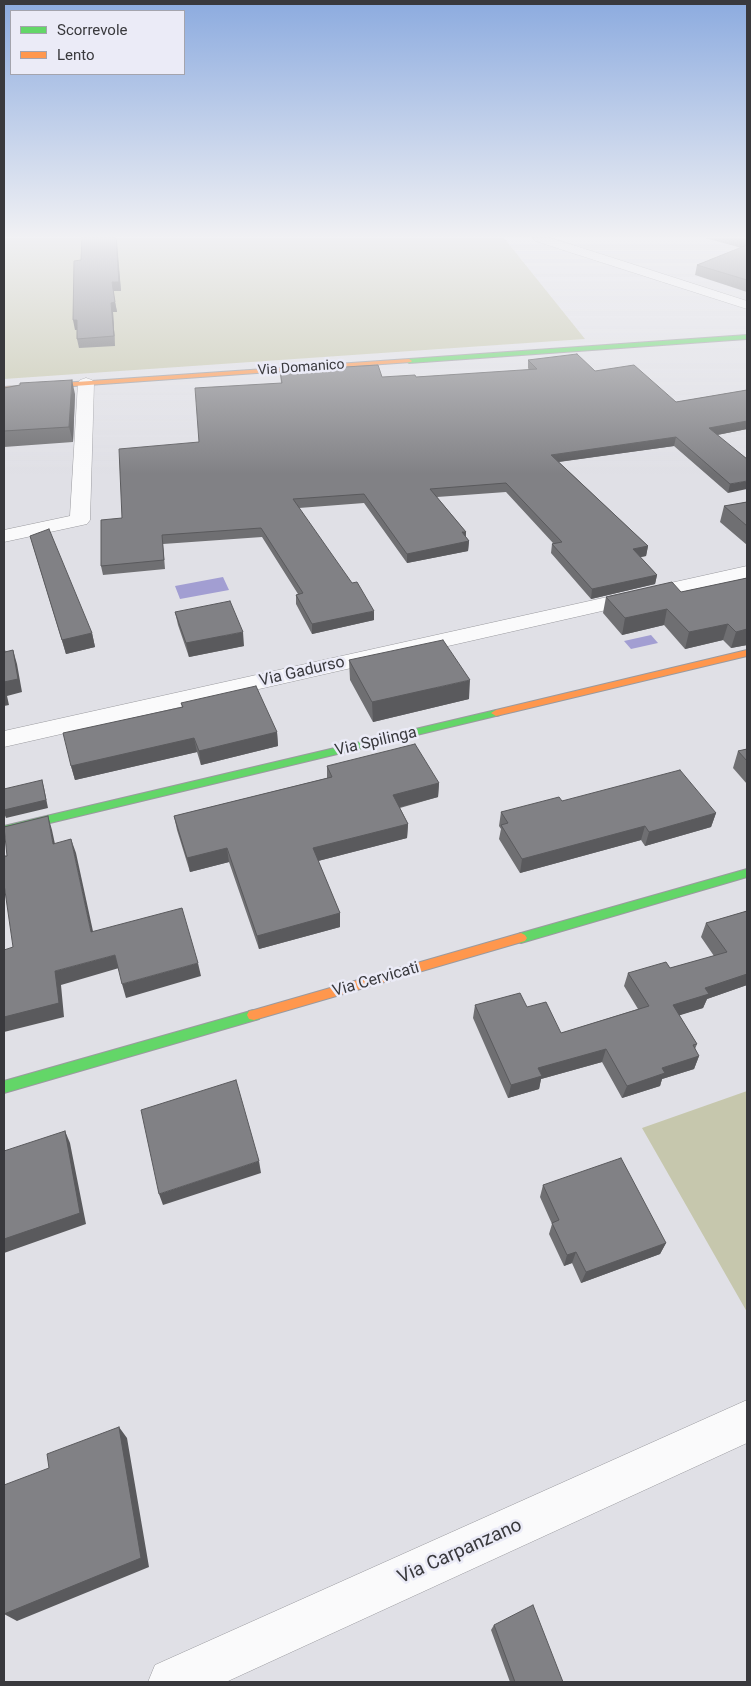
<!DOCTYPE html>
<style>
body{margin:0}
#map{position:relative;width:751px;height:1686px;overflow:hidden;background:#e0e0e6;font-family:Roboto,sans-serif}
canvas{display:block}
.frame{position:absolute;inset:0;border:5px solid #39393d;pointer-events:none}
.legend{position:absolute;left:10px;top:10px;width:175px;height:65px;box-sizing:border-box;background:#ebebf7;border:1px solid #a4a4ad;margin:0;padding:6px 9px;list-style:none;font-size:15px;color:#39393d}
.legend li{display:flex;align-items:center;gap:10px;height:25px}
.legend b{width:25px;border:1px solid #a4a4ad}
</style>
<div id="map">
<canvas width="751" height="1686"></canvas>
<div class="frame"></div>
<ul class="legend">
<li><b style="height:6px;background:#63d668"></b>Scorrevole</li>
<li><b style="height:6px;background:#ff974d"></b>Lento</li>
</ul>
</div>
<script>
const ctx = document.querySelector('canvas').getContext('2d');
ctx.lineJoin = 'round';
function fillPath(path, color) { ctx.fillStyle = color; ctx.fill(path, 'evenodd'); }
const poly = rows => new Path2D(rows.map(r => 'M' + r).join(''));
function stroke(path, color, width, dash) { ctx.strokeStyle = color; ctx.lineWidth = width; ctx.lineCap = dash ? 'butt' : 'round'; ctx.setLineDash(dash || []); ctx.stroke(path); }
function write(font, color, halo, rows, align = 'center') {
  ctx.font = font + ' Roboto,sans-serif'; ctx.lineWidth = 5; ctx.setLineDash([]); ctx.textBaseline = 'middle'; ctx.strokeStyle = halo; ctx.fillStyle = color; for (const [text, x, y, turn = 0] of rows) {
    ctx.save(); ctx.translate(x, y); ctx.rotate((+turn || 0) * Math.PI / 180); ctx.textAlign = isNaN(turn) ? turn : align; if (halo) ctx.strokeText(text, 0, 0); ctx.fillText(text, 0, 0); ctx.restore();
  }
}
const green = poly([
 [4,238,504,238,585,339,4,379],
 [747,1091,747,1312,642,1128]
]);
const water = poly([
 [223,577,229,590,180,599,175,586],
 [651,635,658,643,631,649,624,641]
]);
const street = poly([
 [533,238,551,238,747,301,747,309,535,241,533,238],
 [86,378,92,380,94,383,90,520,87,524,4,542,4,530,70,516,78,383,80,380,86,378],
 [747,566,747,578,4,747,4,731,747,566],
 [747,1400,747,1443,226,1682,148,1682,155,1665,747,1400]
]);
const fast = poly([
 [747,335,747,339,409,363,406,361,409,359,747,335],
 [496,710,500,711,501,713,500,715,4,834,4,826,496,710],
 [747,869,747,877,521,943,517,941,515,938,517,935,521,933,747,869],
 [254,1010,259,1011,261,1015,259,1019,4,1093,4,1081,254,1010]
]);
const slow = poly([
 [409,359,412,361,411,362,4,391,4,387,409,359],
 [747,650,747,656,496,716,491,713,496,710,747,650],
 [521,933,525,935,527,938,525,941,254,1020,249,1019,247,1015,249,1011,254,1010,521,933]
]);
const wall = poly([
 [82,238,116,238,121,291,113,291,117,312,113,312,115,346,79,348,77,339,77,330,75,330,81,260],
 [706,238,747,238,747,292,695,275,697,265,741,248],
 [528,360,595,371,676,402,747,390,747,429,717,435,747,459,728,493,674,446,559,462,648,546,646,556,640,557,657,575,655,584,591,599,551,553,552,544,553,543,506,492,437,497,466,532,466,537,469,541,468,551,407,563,364,503,299,508,374,620,312,634,296,604,296,595,298,594,262,537,163,544,165,569,103,575,101,566,122,518,199,442,281,383,280,371,382,377,416,377,529,370,528,368],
 [4,388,75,394,73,442,4,447],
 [747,502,747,545,720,522,724,506],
 [30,536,92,633,95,647,66,654],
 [747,578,747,645,731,648,723,640,685,649,664,625,622,635,603,613,606,597,681,592],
 [175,612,244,646,189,657,178,625],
 [349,660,469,699,373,722,350,680],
 [181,703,277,732,278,746,201,765,197,752,75,780,71,766,182,707],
 [747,749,747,784,733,768,738,751],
 [327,766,439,783,438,797,400,808,408,824,407,838,318,861,340,913,340,927,259,949,229,862,190,872,177,830,174,816,327,778],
 [562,801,716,813,711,827,645,846,641,840,520,873,499,839,501,829,499,826,501,812],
 [747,911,747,985,707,999,703,1008,679,1015,697,1044,695,1049,699,1056,694,1069,662,1079,660,1086,622,1098,602,1062,541,1079,539,1089,508,1098,473,1018,475,1005,527,1007,561,1033,638,1009,624,986,628,973,670,968,714,956,701,937,706,923],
 [543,1185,666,1243,660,1254,581,1283,572,1263,564,1266,549,1234,552,1224,540,1197],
 [494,1625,563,1682,510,1682,491,1630]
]);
const shadedWall = poly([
 [116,238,117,242,121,291,113,291,112,282],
 [115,302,117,312,113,312,115,346,114,336,111,303],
 [73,320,77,320,79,329,75,330],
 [72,380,75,394,73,442,69,427],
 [747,421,747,429,707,437,709,428],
 [676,437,674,446,550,463,551,455],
 [747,481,747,489,728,493,730,484],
 [462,532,466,532,465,541],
 [469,541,468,551,407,563,407,554],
 [648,546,646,556,631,559,633,549],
 [657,575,655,584,591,599,592,589],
 [667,609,664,625,622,635,625,618],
 [374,611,374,620,312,634,312,624],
 [728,624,723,640,685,649,689,632],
 [747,629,747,645,731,648,736,632],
 [243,632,244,646,189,657,186,643],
 [92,633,95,647,66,654,62,640],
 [13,650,17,664,22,692,7,696,9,705,4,706,4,682],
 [470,680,469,699,373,722,372,702],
 [277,732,278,746,201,765,199,751],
 [194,738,197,752,75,780,71,766],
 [42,780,44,788,48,808,6,818,4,813,4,810],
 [439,783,438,797,393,809,393,795],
 [716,813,711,827,645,846,649,832],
 [48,816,52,830,58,858,53,844],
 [408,824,407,838,314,862,313,848],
 [645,826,641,840,520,873,522,859],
 [71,839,76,853,96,945,91,932],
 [227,848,229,862,190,872,187,858],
 [340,913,340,927,259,949,257,936],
 [115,955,119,968,61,985,64,1017,4,1032,4,1017,55,971],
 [198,963,201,976,126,998,122,984],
 [747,974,747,985,707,999,703,1008,668,1019,673,1005,705,988],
 [606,1049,602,1062,541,1079,539,1089,508,1098,511,1085,538,1068],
 [699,1056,694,1069,662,1079,660,1086,622,1098,627,1086,662,1068],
 [65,1131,70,1143,86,1224,4,1253,4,1239],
 [259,1161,261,1173,163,1205,159,1194],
 [666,1243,660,1254,581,1283,586,1272],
 [576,1252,572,1263,564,1266,567,1255],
 [119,1427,127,1438,149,1567,17,1621,4,1614]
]);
const building = poly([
 [82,238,116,238,119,282,112,282,115,302,111,303,114,336,77,339,77,320,73,320,74,261,81,260,82,238],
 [747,245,747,280,697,265,747,245],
 [577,354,595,371,634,365,676,402,747,390,747,421,709,428,747,459,747,481,730,484,676,437,551,455,648,546,633,549,657,575,592,589,552,544,562,542,506,483,430,489,466,532,462,532,469,541,407,554,364,494,293,499,352,583,357,582,374,611,312,624,296,595,303,593,261,528,162,535,164,560,101,566,101,520,122,518,119,449,199,442,195,388,282,383,280,371,378,365,382,377,415,375,416,377,537,369,528,360,577,354],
 [72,380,69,427,4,431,4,388,20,385,20,383,72,380],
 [747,502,747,526,724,506,747,502],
 [49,529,92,633,62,640,30,536,49,529],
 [747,578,747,629,736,632,728,624,689,632,667,609,625,618,606,597,672,582,681,592,747,578],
 [230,601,243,632,186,643,175,612,230,601],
 [443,640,470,680,372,702,349,660,443,640],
 [4,647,5,652,13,650,18,679,4,682,4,647],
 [256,686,277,732,199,751,194,738,71,766,63,733,183,707,181,703,256,686],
 [415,744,439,783,393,795,408,824,313,848,340,913,257,936,227,848,187,858,174,816,332,777,327,766,415,744],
 [747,749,747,761,738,751,747,749],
 [680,770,716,813,649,832,645,826,522,859,501,825,508,823,501,812,559,797,562,801,680,770],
 [42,780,46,800,4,810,4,789,42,780],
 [48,816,53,844,71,839,91,932,182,908,198,963,122,984,115,955,55,971,59,1003,4,1017,4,950,13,947,4,884,4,856,7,856,4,827,48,816],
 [747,911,747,974,705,988,709,994,673,1005,697,1044,693,1045,699,1056,662,1068,665,1073,627,1086,606,1049,538,1068,542,1076,511,1085,475,1005,520,993,527,1007,546,1002,561,1033,649,1006,628,973,666,962,670,968,727,952,706,923,747,911],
 [236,1080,259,1161,159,1194,141,1110,236,1080],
 [65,1131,80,1213,4,1239,4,1151,65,1131],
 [621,1158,666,1243,586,1272,576,1252,567,1255,552,1223,559,1220,543,1185,621,1158],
 [119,1427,141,1558,4,1614,4,1485,49,1468,47,1454,119,1427],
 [533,1605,563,1682,515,1682,494,1625,533,1605]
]);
const farStreetnames = [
 ["Via Domanico",301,368,-4]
];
const streetNames = [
 ["Via Gadurso",302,672,-13],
 ["Via Spilinga",376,742,-13],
 ["Via Cervicati",376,980,-16]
];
const nearStreetnames = [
 ["Via Carpanzano",460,1552,-24]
];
fillPath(green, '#c6c7ad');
fillPath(water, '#a29ed2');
stroke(street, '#9a9a9f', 1);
stroke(fast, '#9a9a9f', 2);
stroke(slow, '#9a9a9f', 2);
fillPath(street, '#fafafb');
fillPath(fast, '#63d668');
fillPath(slow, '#ff974d');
fillPath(wall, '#6f6f72');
fillPath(shadedWall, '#5a5a5d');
fillPath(building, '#818185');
stroke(building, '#5a5a5d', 1);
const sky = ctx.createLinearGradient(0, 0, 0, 474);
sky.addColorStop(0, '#8cabdf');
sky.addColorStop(0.5, '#f1f1f4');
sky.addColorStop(1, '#f1f1f400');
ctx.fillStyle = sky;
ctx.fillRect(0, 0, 751, 474);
write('14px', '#39393d', '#ebebf7', farStreetnames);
write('16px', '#39393d', '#ebebf7', streetNames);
write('19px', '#39393d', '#ebebf7', nearStreetnames);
</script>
